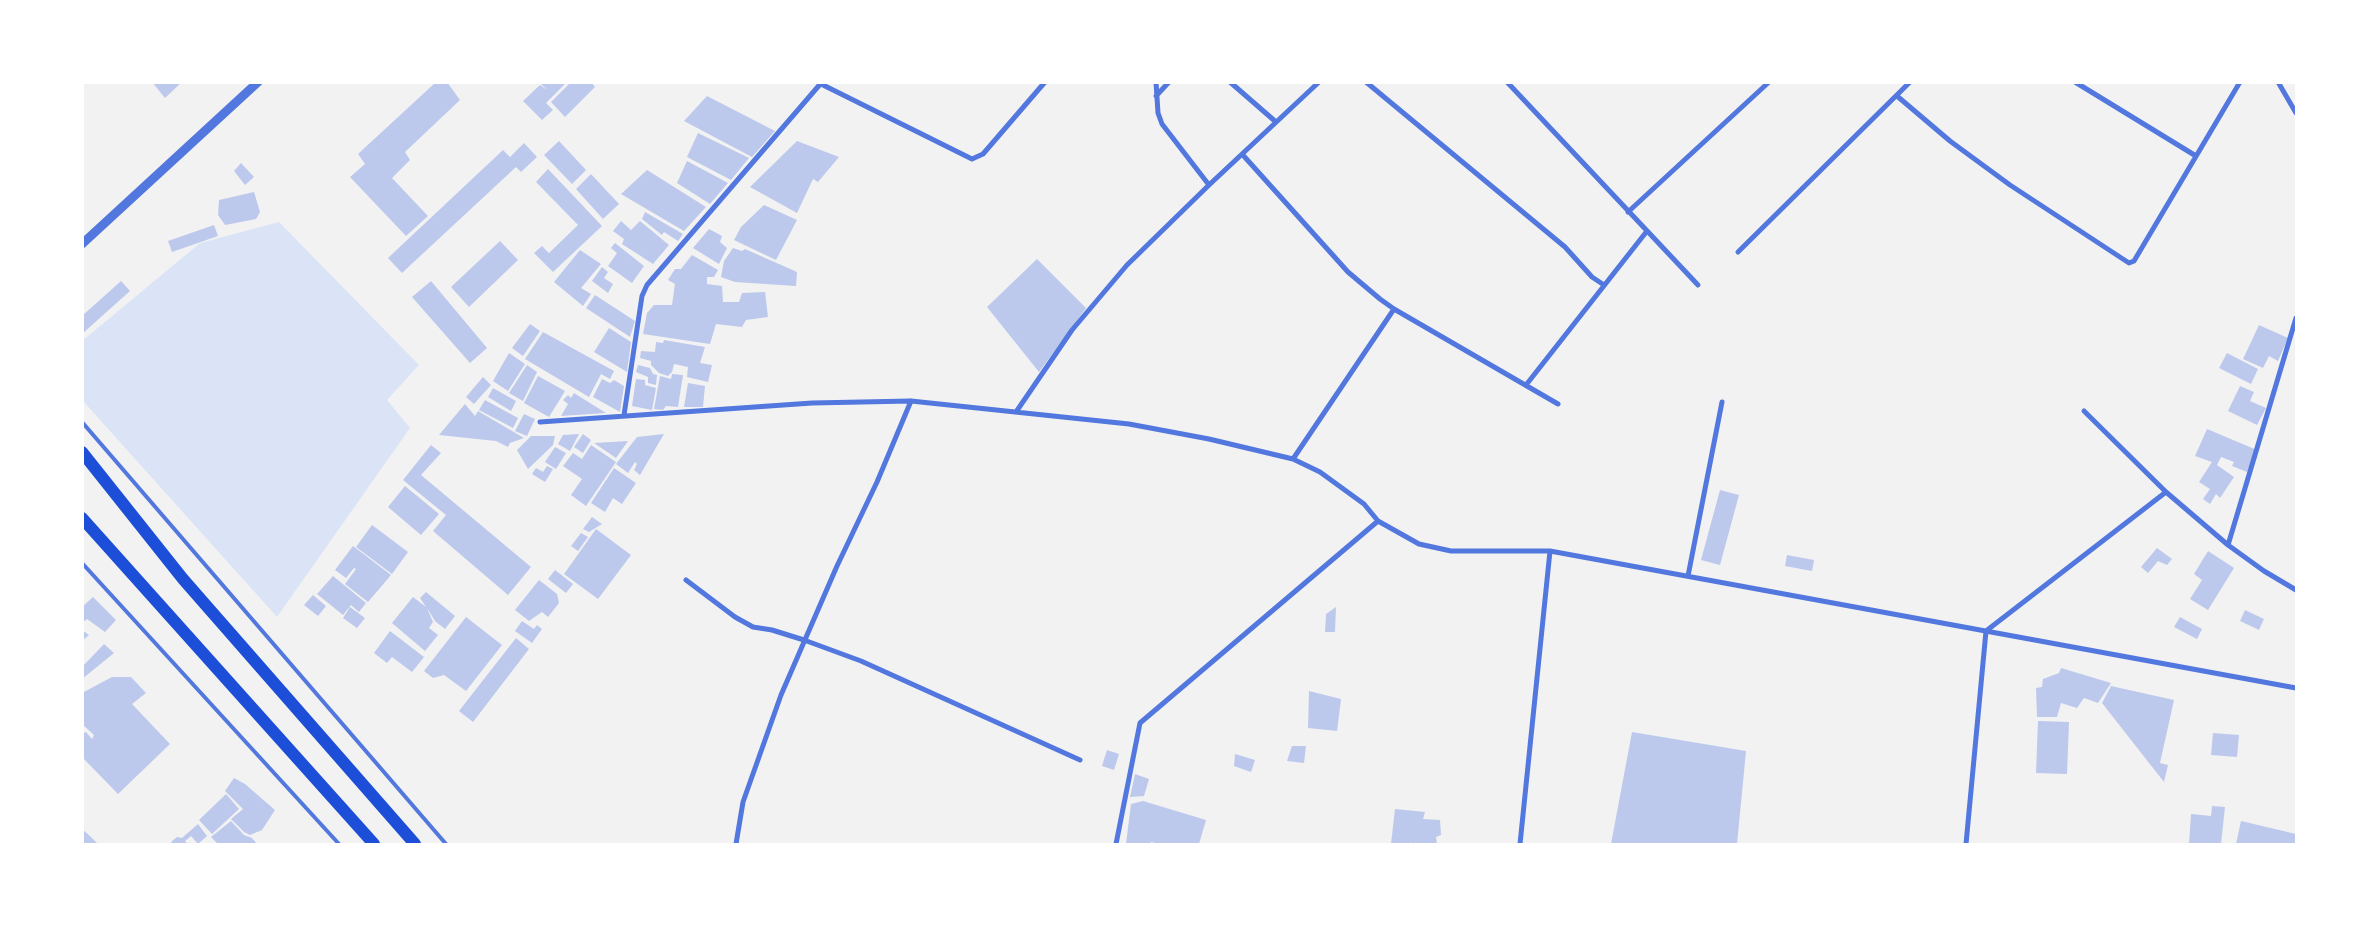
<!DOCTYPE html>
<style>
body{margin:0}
#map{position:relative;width:2379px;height:927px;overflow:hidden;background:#f2f2f2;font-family:Cabin,sans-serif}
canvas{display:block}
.frame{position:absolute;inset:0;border:84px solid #fff;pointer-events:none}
</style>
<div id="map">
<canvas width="2379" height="927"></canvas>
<div class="frame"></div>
</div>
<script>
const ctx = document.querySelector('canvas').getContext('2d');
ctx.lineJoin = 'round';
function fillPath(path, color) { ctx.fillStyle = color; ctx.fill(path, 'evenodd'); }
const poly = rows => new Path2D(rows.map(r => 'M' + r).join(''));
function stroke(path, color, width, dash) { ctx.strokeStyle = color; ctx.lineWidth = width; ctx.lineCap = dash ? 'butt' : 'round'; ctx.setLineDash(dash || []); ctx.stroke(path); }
const green = poly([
 [279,222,419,365,387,400,410,428,277,617,83,401,82,341,200,243]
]);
const building = poly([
 [152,82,182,82,165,98],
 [436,82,447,82,460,100,405,152,410,160,392,178,428,216,406,236,350,177,365,164,358,154],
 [539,82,567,82,546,103,553,110,542,120,523,101,540,85,547,90],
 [571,82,591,82,595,87,565,117,551,102],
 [707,96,775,131,752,157,684,121],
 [698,133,749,158,731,180,687,157],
 [559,141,586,170,572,184,544,155],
 [797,141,839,157,818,182,813,179,797,213,750,187],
 [524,143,537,157,521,172,516,167,402,273,388,258,503,150,510,157],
 [687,161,728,183,710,204,677,183],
 [241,163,254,177,245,185,234,171],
 [548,169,602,226,553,272,534,253,542,246,549,253,578,225,536,182],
 [647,170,706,207,684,231,621,194],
 [591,174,619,204,603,219,576,189],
 [254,192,260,212,256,219,225,225,218,215,219,200],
 [764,205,797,220,776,260,734,240,741,227],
 [645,212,683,234,678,241,664,232,662,235,642,219],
 [621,221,631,230,640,221,669,245,653,264,622,244,624,239,613,231],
 [214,225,218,236,172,252,168,241],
 [709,229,722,236,720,242,727,248,719,264,693,248],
 [500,241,518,260,469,307,451,287],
 [615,243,644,266,632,283,608,266,617,253,611,248],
 [733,248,742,251,745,249,797,272,796,286,735,282,721,277,724,261],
 [580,250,601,264,581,288,591,294,583,306,554,282],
 [692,255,718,270,714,277,707,277,707,284,722,286,723,302,739,302,742,293,765,292,768,317,746,320,742,327,716,324,710,344,643,334,647,313,654,305,672,305,675,284,668,280,675,269,681,269],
 [1037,259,1086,308,1039,372,987,307],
 [602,267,608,272,604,278,613,284,608,293,592,281],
 [121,281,130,291,82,334,82,316],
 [431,281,487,348,470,363,412,297],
 [595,295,635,321,630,337,586,308],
 [530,324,540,331,523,356,512,348],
 [2259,325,2288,338,2278,361,2269,356,2263,368,2243,359],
 [609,328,631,342,627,372,594,352],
 [543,332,614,371,610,379,601,374,589,397,525,359],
 [664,340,705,347,700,363,712,365,708,382,687,377,688,367,674,364,672,372,668,376,659,373,651,365,651,361,640,358,641,351,655,352,656,342,663,343],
 [509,353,525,364,508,391,493,381],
 [2227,353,2258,369,2251,384,2219,368],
 [527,365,537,372,523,401,509,393],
 [638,365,650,368,653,374,657,375,656,385,648,383,648,377,636,372],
 [672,374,683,375,678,407,666,406,663,410,654,409,660,376,671,379],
 [538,376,565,391,549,417,524,403],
 [483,377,491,385,474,404,466,397],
 [602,379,610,383,614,380,624,386,620,412,593,397],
 [636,379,645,380,645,385,656,388,652,410,632,406],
 [688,383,705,386,703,407,684,407],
 [2240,386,2254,392,2250,401,2266,408,2257,425,2228,411],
 [493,388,516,401,511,411,488,397],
 [574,393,606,413,561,416,568,404,563,400,568,395,571,398],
 [485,400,518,418,513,428,479,410],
 [465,404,475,416,478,411,524,438,510,443,508,447,496,441,439,435],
 [524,414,535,419,527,436,515,431],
 [2207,429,2257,450,2247,472,2232,466,2234,462,2221,457,2217,465,2234,477,2220,498,2216,494,2210,504,2203,499,2210,489,2199,482,2212,462,2195,456],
 [579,434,570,451,558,444,563,435],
 [583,434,591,440,583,453,574,447],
 [664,434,640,475,634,470,637,464,635,462,628,473,616,464,637,437],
 [531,436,555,436,553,445,528,469,517,450],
 [628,441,616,458,594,443],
 [431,445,441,453,421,475,531,567,508,595,433,531,446,515,403,480],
 [591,445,616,462,586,506,571,495,582,479,563,466,573,453,582,459],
 [555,447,566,453,556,469,545,462],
 [547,466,553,469,545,482,532,474,536,468,543,472],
 [614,468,636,483,622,504,613,498,605,512,591,503],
 [405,486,439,514,421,535,388,507],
 [1720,490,1739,495,1720,565,1701,560],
 [592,517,602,524,589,532,583,529],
 [372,525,408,552,392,574,356,547],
 [596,529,631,555,598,599,564,574],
 [581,533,588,537,578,551,571,546],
 [353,546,391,575,368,602,345,584,356,569,354,568,346,578,335,570],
 [2157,548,2172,559,2167,565,2158,561,2148,573,2141,567],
 [2208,551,2234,568,2208,610,2190,599,2202,580,2194,574],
 [1787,555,1814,560,1812,571,1785,566],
 [555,570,573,584,566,593,548,579],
 [333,576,366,603,359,612,351,605,343,615,317,594],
 [539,580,557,594,559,603,548,617,542,612,529,621,515,610],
 [426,592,455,616,445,629,435,621,427,608,433,622,429,628,438,635,425,651,392,623,413,597,426,607,420,598],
 [313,595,326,606,318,616,304,605],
 [93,597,116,620,105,632,87,619,82,623,82,607],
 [350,607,365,618,357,628,343,618],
 [1336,607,1335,632,1325,632,1326,614],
 [2245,610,2264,619,2259,630,2240,621],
 [466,617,502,645,466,691,444,675,433,678,424,671],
 [2180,617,2202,629,2197,639,2174,627],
 [522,621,534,629,537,625,542,629,532,643,515,631],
 [82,630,89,635,82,641],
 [390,631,424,657,412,672,392,657,387,663,374,653],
 [516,638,529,649,473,722,459,711],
 [104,644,114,653,82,679,82,667],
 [2061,668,2111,683,2098,703,2084,698,2077,708,2061,703,2057,717,2037,717,2036,688,2042,687,2043,679,2059,673],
 [112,677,131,677,146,693,132,704,170,744,118,794,82,757,82,734,86,732,92,739,94,735,82,724,82,693],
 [2111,686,2174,700,2160,763,2168,765,2164,782,2102,703],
 [1309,691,1341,699,1337,731,1308,728],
 [2038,721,2069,722,2067,774,2036,773],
 [1632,732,1746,751,1737,844,1611,844],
 [2213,733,2239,735,2237,757,2211,755],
 [1292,746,1306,746,1304,763,1287,761],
 [1107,750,1119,754,1114,770,1102,766],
 [1235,754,1255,760,1251,772,1234,766],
 [1135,774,1149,779,1144,796,1130,797],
 [234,778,245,784,275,810,262,830,250,835,244,832,231,819,243,809,225,791],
 [226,794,239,809,212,834,199,820],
 [1143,801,1206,820,1199,844,1160,844,1151,842,1150,844,1126,844,1131,804],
 [2212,806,2225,807,2221,844,2189,844,2191,814,2211,816],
 [1395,809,1425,812,1423,819,1440,820,1441,835,1436,837,1437,844,1411,844,1411,842,1409,844,1391,844],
 [231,821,244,835,252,838,257,844,218,844,211,837],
 [2241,821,2296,834,2296,844,2236,844],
 [198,824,207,836,198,844,191,836,185,841,188,844,173,844,171,842,177,837,182,838],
 [82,829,91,837,98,844,82,844]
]);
const service = poly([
 [82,422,446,844],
 [82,563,339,844]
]);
const minor = poly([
 [1156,82,1158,113,1162,124,1209,185],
 [1230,82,1276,122],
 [1366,82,1565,247,1592,277,1604,285],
 [1507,82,1698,285],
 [2075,82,2196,156],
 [2278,82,2296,113],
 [821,84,972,159,983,154,1045,82],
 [1156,96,1169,82],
 [1897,96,1950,141,2010,185,2129,263,2134,261,2240,82],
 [1242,154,1348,272,1380,299,1394,309,1558,404],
 [1628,212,1769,82],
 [1738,252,1910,82],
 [1526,385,1647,231],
 [2084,411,2166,492,2228,545,2264,571,2296,590],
 [1016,412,1072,330,1127,265,1209,185,1319,82],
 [624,415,642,296,647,285,822,82],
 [540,422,812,403,911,401,1129,424,1209,439,1293,459,1320,472,1364,504,1378,521,1419,544,1451,551,1550,551,2296,688],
 [1293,459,1394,309],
 [2228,545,2296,318],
 [1688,576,1722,402],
 [686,580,735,617,753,627,772,630,804,640,861,661,1080,760],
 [736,844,743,802,781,695,837,566,877,482,911,401],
 [1116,844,1140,723,1378,521],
 [1520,844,1550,551],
 [1966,844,1986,631,2166,492]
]);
const tertiary = poly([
 [82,244,258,82]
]);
const primary = poly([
 [82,452,183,579,415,844],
 [82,518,374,844]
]);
fillPath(green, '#dbe4f7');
fillPath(building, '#bdc9ec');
stroke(service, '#5277de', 4);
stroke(minor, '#5277de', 5);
stroke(tertiary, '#5277de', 9);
stroke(primary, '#1d4ed8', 12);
</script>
